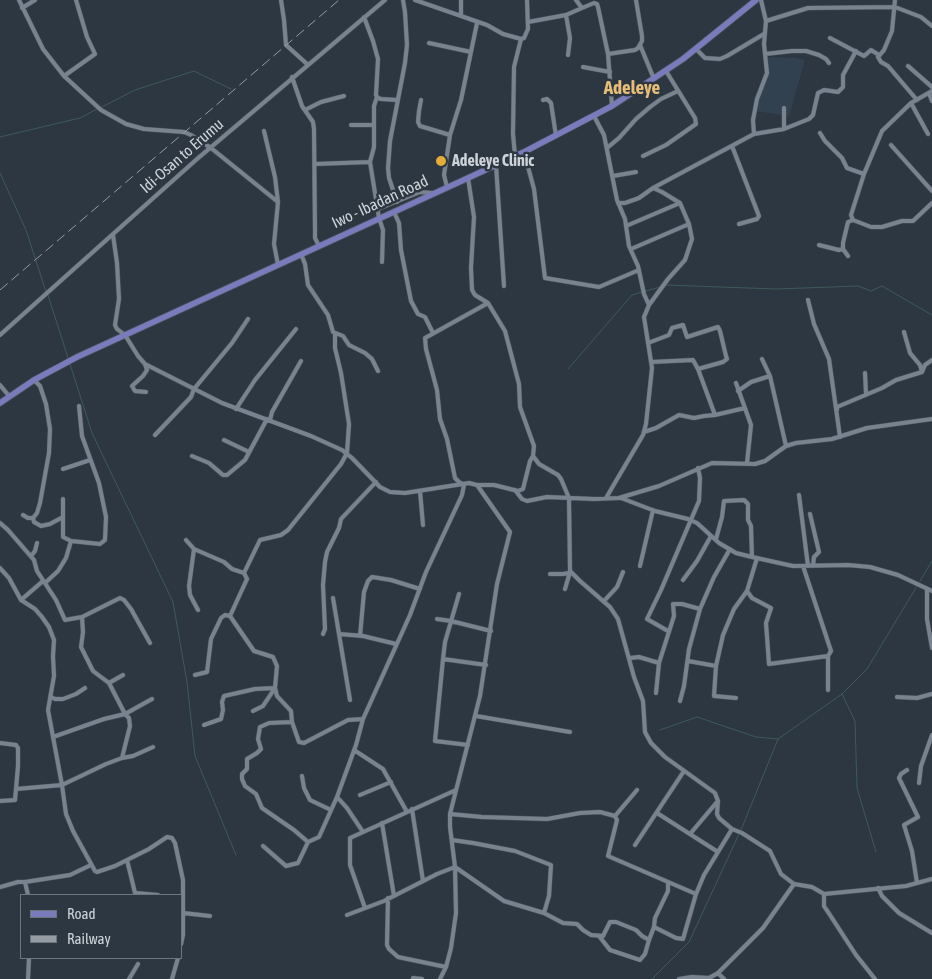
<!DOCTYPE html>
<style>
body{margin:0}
#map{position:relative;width:932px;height:979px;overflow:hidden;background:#2d3741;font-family:"Asap Condensed",sans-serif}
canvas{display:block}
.legend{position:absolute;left:20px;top:894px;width:162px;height:65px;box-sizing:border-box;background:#2d3741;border:1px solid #6d757e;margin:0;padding:6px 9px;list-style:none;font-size:15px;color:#cdd3d9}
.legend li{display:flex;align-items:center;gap:10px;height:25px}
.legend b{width:25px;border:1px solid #6d757e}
</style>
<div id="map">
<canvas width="932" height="979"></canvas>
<ul class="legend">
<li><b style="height:6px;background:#7a7bbc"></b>Road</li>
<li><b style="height:6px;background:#949ba2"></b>Railway</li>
</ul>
</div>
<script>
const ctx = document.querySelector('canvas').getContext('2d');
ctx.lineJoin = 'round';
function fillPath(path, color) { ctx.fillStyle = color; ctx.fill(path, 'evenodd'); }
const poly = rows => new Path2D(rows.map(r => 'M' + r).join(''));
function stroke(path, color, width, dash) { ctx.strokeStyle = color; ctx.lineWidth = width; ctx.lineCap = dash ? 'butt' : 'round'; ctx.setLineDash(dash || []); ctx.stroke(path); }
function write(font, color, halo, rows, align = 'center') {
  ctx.font = font + ' "Asap Condensed",sans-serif'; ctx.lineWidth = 5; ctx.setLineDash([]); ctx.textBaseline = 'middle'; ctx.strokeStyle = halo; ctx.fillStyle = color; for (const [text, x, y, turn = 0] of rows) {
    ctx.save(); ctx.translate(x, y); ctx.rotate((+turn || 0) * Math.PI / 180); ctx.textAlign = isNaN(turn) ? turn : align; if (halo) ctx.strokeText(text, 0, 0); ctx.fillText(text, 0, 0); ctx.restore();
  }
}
const built = poly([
 [768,57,795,58,805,60,789,116,756,111,767,73]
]);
const stream = poly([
 [100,108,135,90,194,71,231,89],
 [0,137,80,118,97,109],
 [0,173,26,230,46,292],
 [666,285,776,289,858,286,871,291,882,286,932,315],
 [48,295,68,358],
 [70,364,92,433,173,602,187,682,195,756,236,855],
 [568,369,632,295,660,287],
 [920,581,932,561],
 [842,694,855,721,857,788,876,852],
 [660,730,697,717,756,737,778,739],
 [741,830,778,739,842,694,867,669,917,586],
 [652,979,689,942,739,834]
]);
const minor = poly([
 [19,0,43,49,64,76,101,110,126,124,144,129,184,132,191,135,211,148,278,202,274,244,278,265],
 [281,0,284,20,286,45,307,64],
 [415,0,487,25,503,34,521,39],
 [576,0,582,8,594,3,597,4,598,7,608,54,612,106],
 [895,0,892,31,884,50,878,57,881,62,888,66,917,100],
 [22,8,35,0],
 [566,15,570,38,568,55],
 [461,16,461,0],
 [364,17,373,41,378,59,376,95,378,98,381,99,397,100],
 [766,21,808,8,895,7,921,17,932,26],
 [528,22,566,15,582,8],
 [830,38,864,56,871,50,879,55],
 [429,43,471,52],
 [640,45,654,79],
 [696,49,705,58,720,59,727,56,764,34],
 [608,54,635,50,638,48,642,41,642,36,636,0],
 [765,54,792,51,806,51,819,55,826,59,829,63],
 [908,66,932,87],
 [583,67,610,72],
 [64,76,95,54,87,37,76,0],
 [292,77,302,106,313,122,314,129,315,230,315,238,319,246],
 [929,93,932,101],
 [377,97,374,106,374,147,370,162,379,218,383,230,382,262],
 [421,100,419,111,418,122,420,126,450,135],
 [543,100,547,99,551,103,556,136],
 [911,103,928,134],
 [784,108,784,129],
 [305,110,321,102,344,96],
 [594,116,604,135,617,200,625,219,629,246,638,266,644,294,649,305],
 [351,125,374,125],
 [264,131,275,177,278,202],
 [820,133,825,141,842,158,847,168,864,174],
 [754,134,753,120,757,99,767,73,764,44,766,21,761,0],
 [891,145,932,191],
 [732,146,759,216,757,219,739,224],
 [607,148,619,138,636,119,650,107,661,99,678,91],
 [524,152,534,189,545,278,599,287,639,270],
 [515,156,513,134,514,67,521,39,524,38,528,29,527,0],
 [643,156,666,145,696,124,695,118,666,71],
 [315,164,370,162],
 [496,165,504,286],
 [613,176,636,172],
 [468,178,474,217,471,268,472,290,475,295,488,303,505,331,519,384,520,407,534,446,533,456,530,461,523,489,518,491,494,485,477,485],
 [447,187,444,175,450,135,461,100,477,23],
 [653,188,754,134,784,129,809,119,813,115,818,93,824,90,838,92,843,87,843,75,856,51],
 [397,202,389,178,388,168,390,141,405,63,407,45,405,12,403,0],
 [378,209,420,192,432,193],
 [394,212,399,223,401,250,411,301,418,314,425,317,433,333],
 [853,220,851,215,864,174,882,131,911,103,932,91],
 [853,220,871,227,882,227,902,221,913,221,932,203],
 [626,226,680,203],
 [113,235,117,263,119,299,115,325,117,329,125,335,138,356,145,364,222,403,311,436,342,450,352,458,380,487,390,492,405,493,469,483,477,485,510,532,497,584,480,696,450,814,450,827,455,867,456,913,451,948,446,967,440,979],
 [819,245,839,250,843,249],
 [631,249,689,224],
 [301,254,305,264,308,285,328,315,333,332,343,336,349,345,365,353,372,359,378,371],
 [848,256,843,249,843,243,848,222,853,220],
 [808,300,814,324,829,359,840,437],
 [904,332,910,353,920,365,922,372],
 [0,335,197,159,385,0],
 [648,343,669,335,672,328,683,325,687,337,718,327,720,331,726,356,727,359,723,362,698,369,693,360,651,362],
 [762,359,770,376,786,446],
 [145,364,147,370,143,376,132,386,135,391,146,392],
 [698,369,715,415,745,408],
 [865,373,866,394],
 [736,383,751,425,747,463],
 [0,385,9,396],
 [738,391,751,382,770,376],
 [236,409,255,380,296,329],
 [837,410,837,407,882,388,896,380,922,372,925,365,932,360],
 [270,420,272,412,301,361],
 [644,432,656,428,679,415,694,418,704,416,715,415],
 [155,435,191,397,194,389,232,343,248,319],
 [224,440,249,452],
 [192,456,209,463,223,475,227,475,245,460,267,419],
 [533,456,539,464,558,475,561,479,569,498,570,571,580,581,610,607,618,619,634,677,643,701,645,732,651,743,665,757,715,793,718,801,717,814,719,818,732,829,742,833,770,851,781,874,794,884,812,887,824,894,824,906,830,915,856,955,875,979],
 [63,469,90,460],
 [515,490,522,499,527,501,547,497,594,499,619,498,659,486,712,463,755,464,765,461,786,446,796,443,832,439,867,428,932,419],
 [420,491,423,525],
 [799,495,808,566],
 [606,498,643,435,646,424,652,368,644,317,649,305,668,279,685,260,692,239,689,224,680,203,662,192,653,188,639,198,625,203,618,203],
 [621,498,655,511,688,519,697,523,719,543,736,553,752,557,793,566,848,565,870,567,898,575,932,591],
 [63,499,63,537,71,541],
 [810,514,819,552,814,557,813,566],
 [23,515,28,518,33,518,34,522,41,526,50,524,63,517],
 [33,518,37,513,40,503,49,453,50,429,46,404,40,386,34,380],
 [0,523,8,530,34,560,37,571,56,600,65,620,82,617,120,598,124,600,131,609,150,643],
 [716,539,722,517,724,501,744,500,748,504,748,520,751,526,752,557],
 [186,540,194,549,224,562,232,569,244,573,260,540,281,535,288,530,341,464,347,453,349,424,341,373,335,348,335,333],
 [194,549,189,586,190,595,198,610],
 [31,556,35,551,37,543],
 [640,566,653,510],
 [0,568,9,578,21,600,35,609,42,617,49,627,54,640,53,656,54,676,48,710,62,785,66,814,73,831,95,871,97,872,115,866,149,849,167,837,172,838,175,843,183,880,183,935,181,944],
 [244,573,247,579,230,616,254,651,273,657,277,666,275,688,277,696,291,711,292,722,299,742,304,743,348,720,363,719],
 [550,574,563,574,569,573],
 [683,580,697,561,711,536],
 [45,583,58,571,66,558,71,541,100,544,105,540,106,517,99,483,82,436,79,406],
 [565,589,570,572],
 [927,589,927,619,932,648],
 [747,591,752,598,771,608,766,623,769,664,828,656,831,651,803,566],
 [459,594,445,642,443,659,486,665],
 [333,598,339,634,363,636,396,644],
 [21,600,43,581],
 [604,601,617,587,623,572],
 [82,617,83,632,81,647,93,671,109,683,125,714,152,699],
 [437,619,451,621,491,631],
 [668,631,647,619,661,590,699,501,700,478,698,468],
 [323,634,325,629,323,585,325,562,327,552,339,528,341,519,376,482],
 [339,634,350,700],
 [360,636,364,592,368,581,372,577,391,580,420,589],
 [630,658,639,657,659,663],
 [443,659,435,741,468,745],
 [688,661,716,666],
 [195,675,207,672,211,639,221,618,225,615,230,616],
 [109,683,123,675],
 [828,690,828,656],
 [656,693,659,663,674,616,673,604,682,604,700,609],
 [51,697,55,699,63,699,76,694,85,688],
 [897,697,917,698,932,694],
 [736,698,714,696,716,666,723,635,734,609,747,591,757,558],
 [680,701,684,686,689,649,700,609,714,577,730,549],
 [476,716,570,732],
 [292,722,269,723,260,727,258,739,261,749,257,753,247,759,247,769,242,774,242,779,245,786,256,794,262,808,294,830,308,842],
 [204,725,221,719,223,710,222,702,224,696,255,689,275,688,263,706,253,711],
 [53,737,104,719,125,714,129,718,130,726,122,758],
 [0,743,16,745,18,748,18,766,15,800,0,801],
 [354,750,383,769,407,812],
 [907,770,901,774,899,778,918,817,904,825,912,851,917,883],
 [302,776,304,788,310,800,331,810],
 [919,783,921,766,932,735],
 [16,789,62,785,106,764,122,758,133,756,153,747],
 [360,795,391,782],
 [337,797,347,808,363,832],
 [412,809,423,881],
 [657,813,718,852],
 [450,814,482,817,547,819,580,813,600,812,615,816,617,820,608,856,696,894],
 [615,816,637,790],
 [382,823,394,896],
 [690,834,717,802],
 [452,840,473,843,515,851,551,865,549,896,544,913],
 [635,845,684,771],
 [263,846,286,866,298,863,308,842,319,837,337,797,356,745,363,719,410,615,426,572,462,495,464,485,459,482,455,478,447,439,440,419,437,390,426,349,425,338,488,303],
 [127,860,135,893,158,895],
 [25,882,28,895],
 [0,887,18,882,25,882,70,875,91,865],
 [878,888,882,896,899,913,932,933],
 [824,894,906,886,932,879],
 [388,898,387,945,389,949,398,957,446,967],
 [365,908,350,865,350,838,456,790],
 [183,913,210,916],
 [347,915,384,901,437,874,455,867,504,901,544,913,563,923,577,924,583,930,591,935,603,936,610,922,616,922,636,930,642,936,649,940],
 [654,927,676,938,683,939,696,894,704,875,732,829],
 [599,936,610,950,640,960,645,954,649,940,654,927,655,918,668,891,668,882],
 [718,973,724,979],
 [413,978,422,979],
 [28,979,29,958],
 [129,979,138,964],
 [172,979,178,958],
 [679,979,692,977,709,978,718,973,763,928,794,884]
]);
const primary = poly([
 [0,403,34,380,77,357,468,178,524,152,612,106,683,59,756,0]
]);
const rail = poly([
 [0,290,339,0]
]);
const markers = [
 [441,161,6,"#e7ac37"]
];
const streetNames = [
 ["Idi-Osan to Erumu",182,156,-41],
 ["Iwo - Ibadan Road",380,202,-25]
];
const poiNames = [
 ["Adeleye Clinic",452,161]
];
const quarterNames = [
 ["Adeleye",632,88]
];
fillPath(built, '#324150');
stroke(stream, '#3e5b59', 1);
stroke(minor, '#4c545d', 5);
stroke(primary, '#4c545d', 7);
stroke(minor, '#78838f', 4);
stroke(primary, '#7a7bbc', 5.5);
stroke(rail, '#949ba2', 1, [10, 5]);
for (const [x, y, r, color] of markers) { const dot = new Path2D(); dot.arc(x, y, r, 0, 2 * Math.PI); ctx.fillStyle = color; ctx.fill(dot); stroke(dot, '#2d3741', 2); }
write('16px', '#cdd3d9', '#2d3741', streetNames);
write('bold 16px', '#cdd3d9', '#2d3741', poiNames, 'left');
write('bold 19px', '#e7be78', '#2d3741', quarterNames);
</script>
